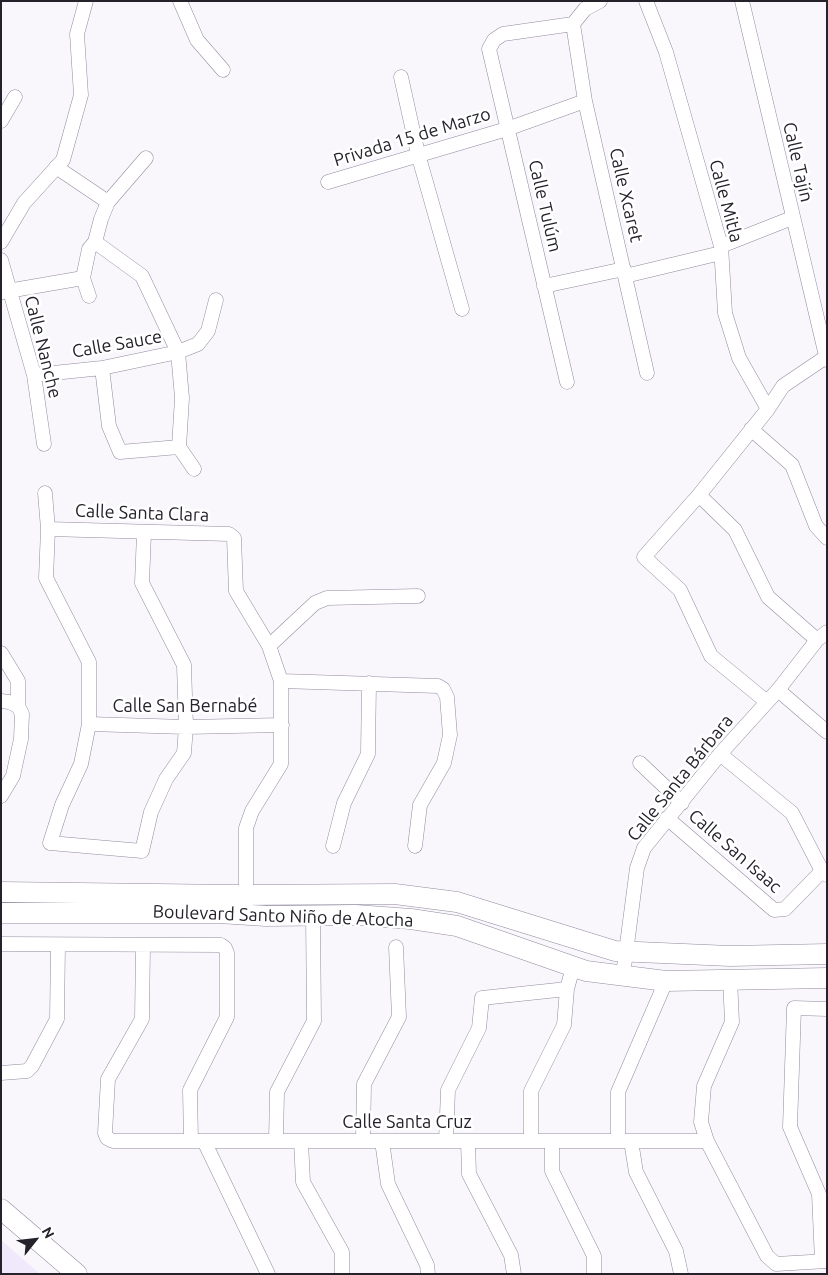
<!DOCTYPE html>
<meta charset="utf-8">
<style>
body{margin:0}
#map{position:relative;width:828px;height:1275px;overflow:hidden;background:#f9f7fc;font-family:Ubuntu,sans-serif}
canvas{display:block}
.frame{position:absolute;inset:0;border:2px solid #26222b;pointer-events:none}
.north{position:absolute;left:10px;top:1215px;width:50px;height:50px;-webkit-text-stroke:4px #fff;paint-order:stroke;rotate:61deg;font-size:14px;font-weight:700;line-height:20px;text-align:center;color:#26222b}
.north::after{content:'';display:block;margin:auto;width:18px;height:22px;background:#26222b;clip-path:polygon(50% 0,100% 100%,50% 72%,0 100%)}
</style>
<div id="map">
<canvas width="828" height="1275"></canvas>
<div class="frame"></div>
<div class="north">N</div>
</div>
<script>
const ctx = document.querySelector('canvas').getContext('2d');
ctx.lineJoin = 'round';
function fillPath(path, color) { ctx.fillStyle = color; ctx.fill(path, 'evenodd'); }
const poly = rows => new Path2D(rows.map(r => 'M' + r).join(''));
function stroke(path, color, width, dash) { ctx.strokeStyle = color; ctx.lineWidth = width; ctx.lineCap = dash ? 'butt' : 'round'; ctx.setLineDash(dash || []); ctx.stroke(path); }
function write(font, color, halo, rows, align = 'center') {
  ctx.font = font + ' Ubuntu,sans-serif'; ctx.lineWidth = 5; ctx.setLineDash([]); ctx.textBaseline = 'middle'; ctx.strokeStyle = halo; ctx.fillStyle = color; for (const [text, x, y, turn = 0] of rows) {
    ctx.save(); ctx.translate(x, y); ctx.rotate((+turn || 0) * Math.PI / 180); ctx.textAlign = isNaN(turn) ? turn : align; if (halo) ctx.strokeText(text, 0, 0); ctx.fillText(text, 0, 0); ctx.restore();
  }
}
const built = poly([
 [1,1240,40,1274,1,1274]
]);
const street = poly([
 [180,1,197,40,223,70],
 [646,1,666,52,721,246,725,313,739,358,768,409],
 [742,1,827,360],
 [573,24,585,101,647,373],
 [401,77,418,154,462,309],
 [1,121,15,97],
 [56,167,108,202],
 [328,182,507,129,585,101],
 [1,242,24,203,63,160,81,95,77,34,86,1],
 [95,242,142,276,178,352,182,398,179,447],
 [721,246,792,218],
 [1,260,34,375,44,444],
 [625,276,721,253],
 [544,286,624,269],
 [2,292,83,278],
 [89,296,83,278,89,249,95,242,101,219,108,202,146,158],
 [102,368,109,426,120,452,179,447],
 [34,375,102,368,178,352,198,344,208,331,216,300],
 [567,382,489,49,494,40,503,34,573,24,585,9,600,1],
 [751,429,792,465,816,526,827,538],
 [179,447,194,469],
 [45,493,48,529,46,578,89,662,89,724,81,764,62,805,50,843,142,851,151,812,166,779,184,753,186,727,184,665,142,583,144,533],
 [699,495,735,530,768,597,817,640],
 [48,529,229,534,234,538,236,591,269,646,281,681,281,764,252,811,246,828,246,902],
 [269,646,315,603,327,598,418,596],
 [1,653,18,681,18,706,22,714,21,739,13,776,1,796],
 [281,681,438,686,443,689,447,697,450,735,444,763,420,805,415,846],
 [778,690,827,732],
 [1,701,9,702,18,706],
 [767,702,711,656,680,590,644,557,699,495,768,409,783,386,826,357],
 [89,724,186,727,282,725],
 [720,754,792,813,822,871,827,875],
 [640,763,682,803],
 [667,818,774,910,785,909,822,871],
 [333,846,344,803,368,754,369,683],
 [1,944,221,945,225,948,227,953,227,1017,190,1090,191,1141],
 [143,945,142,1019,108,1079,105,1133,107,1138,113,1141,707,1141],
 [623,975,637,868,644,848,720,754,778,690,817,640,827,632],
 [730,979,732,1022,704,1086,701,1122,707,1141,767,1256,776,1264,827,1261],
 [1,1073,27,1071,32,1066,57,1019,58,945],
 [204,1141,268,1274],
 [276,1141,277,1092,314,1021,313,915],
 [301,1141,303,1182,342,1252,342,1274],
 [363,1141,364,1084,399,1017,396,947],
 [382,1141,388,1184,427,1265,428,1274],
 [446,1141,448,1090,479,1028,482,998,567,989],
 [468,1141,469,1174,511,1255,514,1274],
 [531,1141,531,1091,564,1025,567,989,573,967],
 [552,1141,552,1171,594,1256,594,1274],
 [618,1141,618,1092,666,981],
 [631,1141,636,1172,676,1251,681,1274],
 [822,1261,819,1194,790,1127,794,1008,827,1009]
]);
const secondary = poly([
 [1,892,235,895,395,894,457,902,615,951,730,956,827,954],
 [1,913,219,913,266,916,356,915,411,919,457,926,586,971,666,981,827,978],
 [1,1209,77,1274]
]);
const streetNames = [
 ["Privada 15 de Marzo",412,137,-17],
 ["Calle Tajín",798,162,77],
 ["Calle Xcaret",626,195,77],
 ["Calle Mitla",726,201,75],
 ["Calle Tulúm",545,206,77],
 ["Calle Sauce",117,344,-10],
 ["Calle Nanche",43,347,76],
 ["Calle Santa Clara",142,513,2],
 ["Calle San Bernabé",185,706],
 ["Calle Santa Bárbara",680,778,-51],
 ["Calle San Isaac",735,851,41],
 ["Boulevard Santo Niño de Atocha",283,916,2],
 ["Calle Santa Cruz",407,1122]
];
fillPath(built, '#f0e9fc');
stroke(street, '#928aa0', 15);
stroke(secondary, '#928aa0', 21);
stroke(street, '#fff', 14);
stroke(secondary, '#fff', 20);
write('18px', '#26222b', '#fff', streetNames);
</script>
